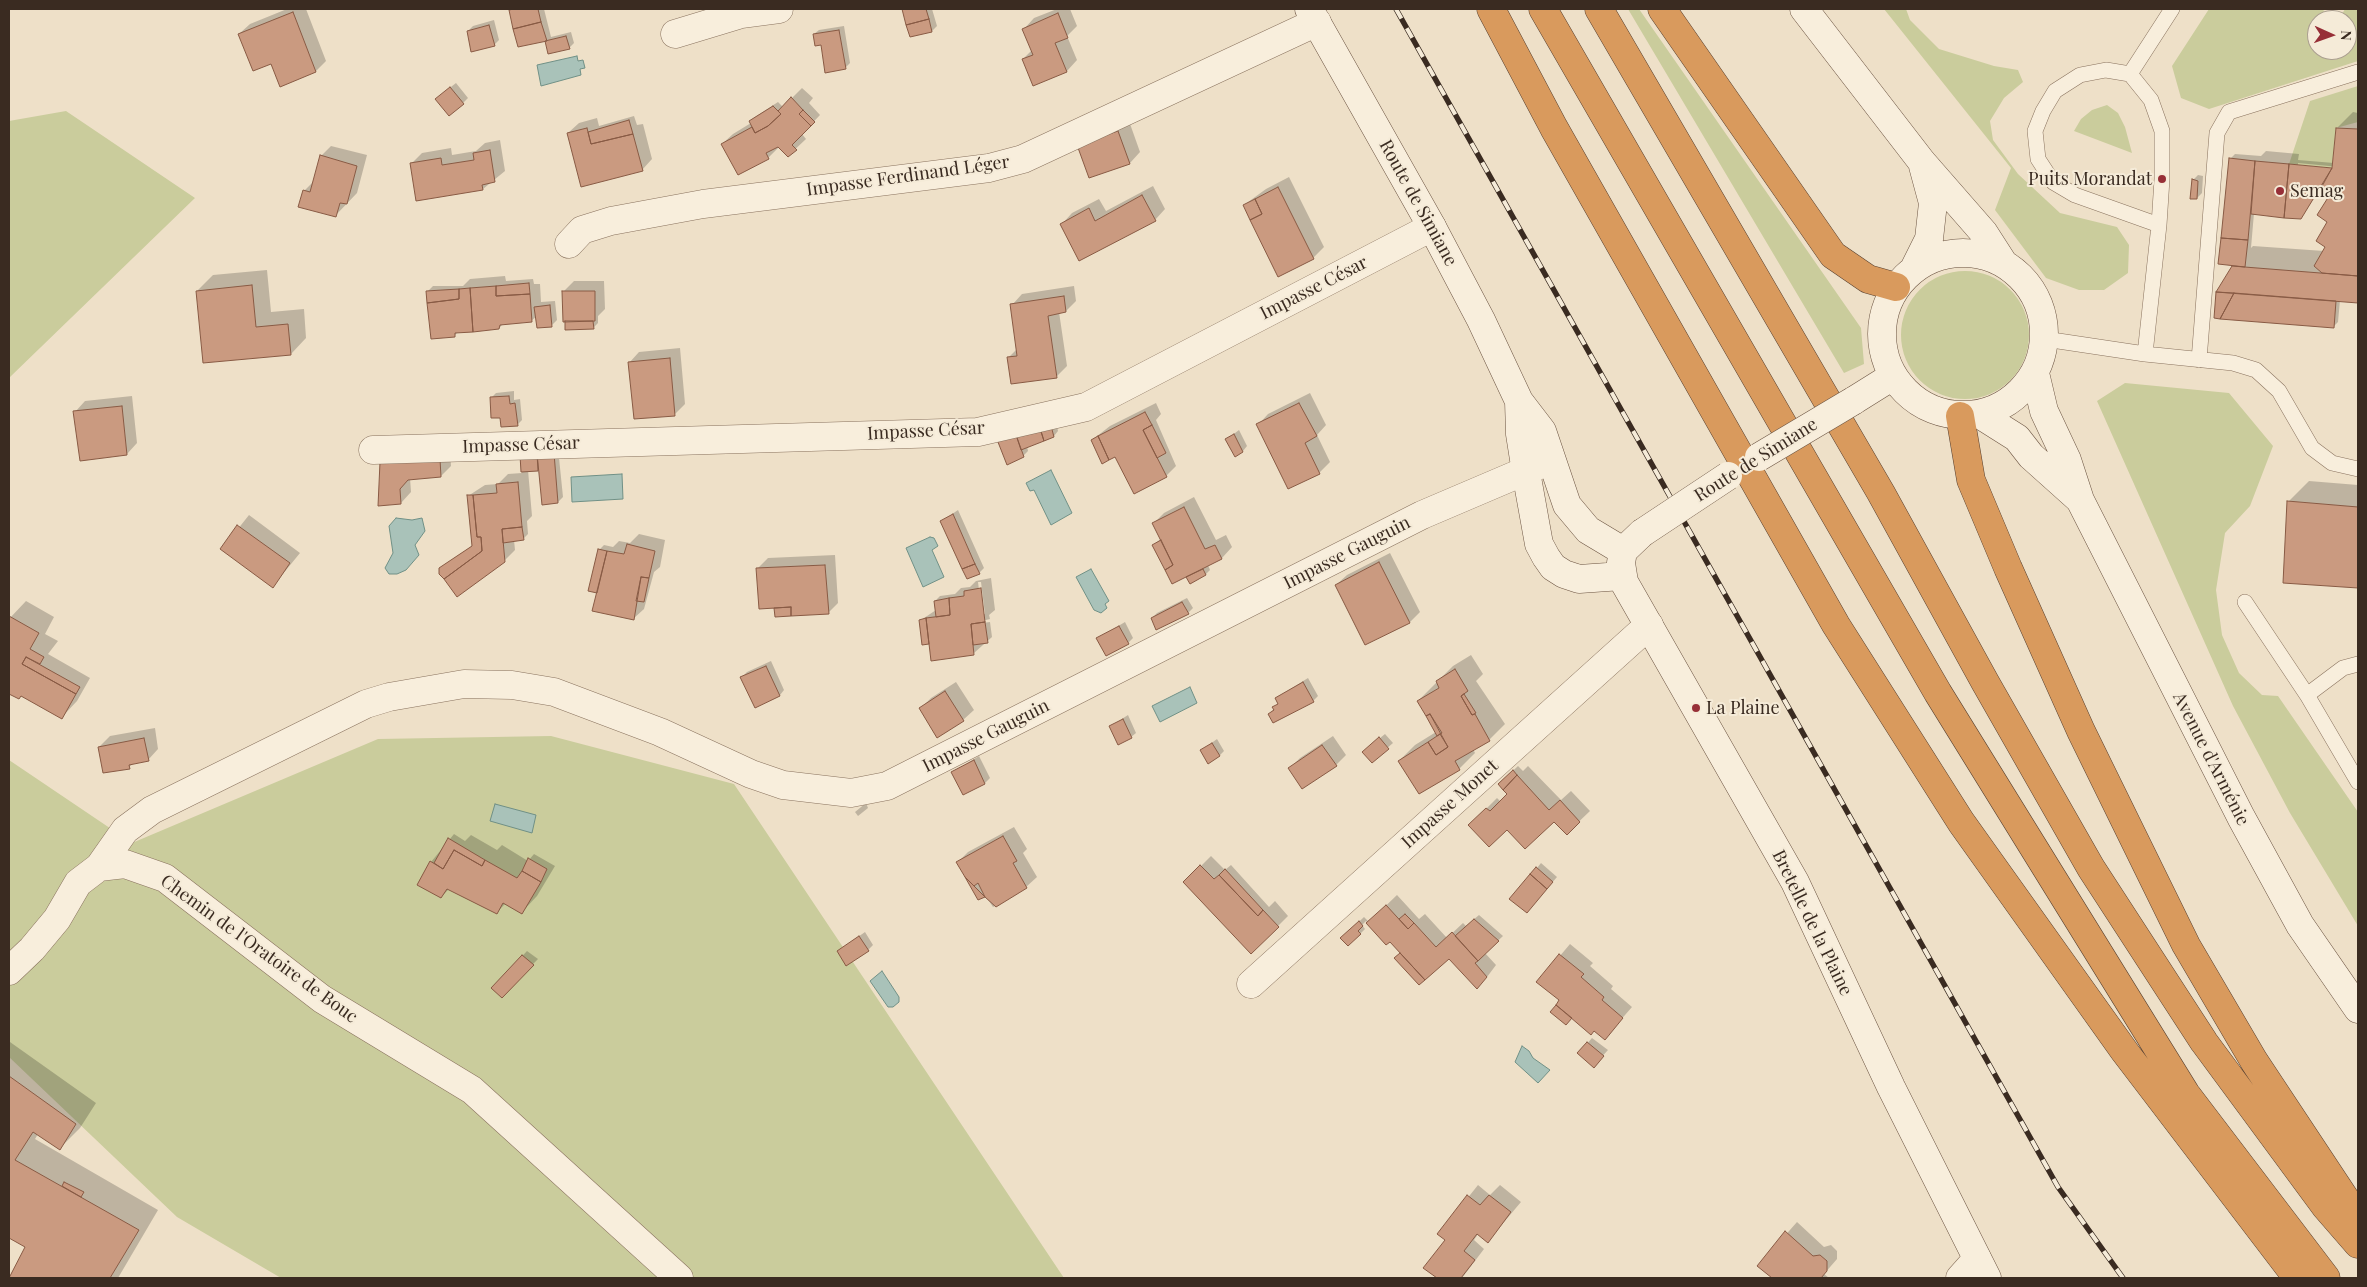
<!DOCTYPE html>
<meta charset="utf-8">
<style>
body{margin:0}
#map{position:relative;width:2367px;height:1287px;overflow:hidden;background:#eee0c8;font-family:"Playfair Display",serif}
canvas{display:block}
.frame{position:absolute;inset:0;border:10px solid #3a2b21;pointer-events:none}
.north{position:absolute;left:2307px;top:10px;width:50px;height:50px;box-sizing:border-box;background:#f5ebd8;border:1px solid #aa9e8f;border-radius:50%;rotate:92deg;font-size:14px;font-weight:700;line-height:20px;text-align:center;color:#3a2b21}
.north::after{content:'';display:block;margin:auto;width:18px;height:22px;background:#972f37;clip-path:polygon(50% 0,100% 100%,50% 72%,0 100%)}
</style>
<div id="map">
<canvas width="2367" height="1287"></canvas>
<div class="frame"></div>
<div class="north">N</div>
</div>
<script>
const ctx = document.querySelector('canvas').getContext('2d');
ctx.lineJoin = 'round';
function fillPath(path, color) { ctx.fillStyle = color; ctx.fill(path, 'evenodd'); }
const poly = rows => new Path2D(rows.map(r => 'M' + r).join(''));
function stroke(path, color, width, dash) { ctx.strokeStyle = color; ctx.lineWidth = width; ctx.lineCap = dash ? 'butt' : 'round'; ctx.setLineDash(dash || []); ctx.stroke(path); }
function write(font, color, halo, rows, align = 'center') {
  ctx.font = font + ' "Playfair Display",serif'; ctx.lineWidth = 4; ctx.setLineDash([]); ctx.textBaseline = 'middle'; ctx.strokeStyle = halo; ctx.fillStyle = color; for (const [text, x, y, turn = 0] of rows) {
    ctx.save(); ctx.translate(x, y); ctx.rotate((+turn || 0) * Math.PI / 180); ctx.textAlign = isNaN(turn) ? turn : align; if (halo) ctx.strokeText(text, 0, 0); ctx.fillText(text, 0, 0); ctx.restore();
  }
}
const green = poly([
 [1628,9,1639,9,1861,328,1864,364,1844,373],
 [1884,9,1906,9,1910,20,1939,49,1994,66,2018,70,2023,82,2004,98,1990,121,1993,140,2018,174,2060,213,2117,227,2129,245,2128,273,2104,290,2079,290,2046,278,1995,210,2011,168],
 [2209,9,2321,9,2339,19,2345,9,2358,9,2358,61,2209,109,2181,98,2172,66],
 [2317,20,2347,20,2347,50,2317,50],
 [2358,86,2358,122,2336,128,2332,168,2289,164,2310,101],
 [2107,105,2118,113,2125,127,2132,153,2074,131,2081,119,2092,110],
 [66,111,195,198,10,377,9,381,9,121],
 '1901 335a64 64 0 1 1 128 0a64 64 0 1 1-128 0Z',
 [2125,383,2229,393,2273,446,2250,506,2225,533,2216,590,2222,635,2239,673,2262,695,2278,696,2358,812,2358,926,2290,813,2233,706,2097,401],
 [551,736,734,784,1064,1278,281,1278,177,1217,9,1057,9,760,132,843,378,739]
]);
const water = poly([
 [577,56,578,61,583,60,585,68,580,69,581,75,541,86,537,65,577,56],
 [1051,470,1072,513,1051,525,1034,490,1030,491,1026,483,1051,470],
 [622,474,623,499,572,502,571,477,622,474],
 [396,518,412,520,422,518,425,531,415,545,419,555,406,570,397,574,389,574,385,568,393,553,389,526,396,518],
 [930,537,934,538,938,546,932,550,944,577,923,587,906,548,930,537],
 [1091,569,1109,601,1105,604,1107,608,1101,613,1094,610,1076,577,1091,569],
 [1190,687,1197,703,1160,722,1152,706,1190,687],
 [495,804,536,815,532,833,490,821,495,804],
 [882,971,899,997,899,1002,893,1007,888,1007,870,981,882,971],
 [1522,1046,1529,1051,1533,1058,1550,1070,1538,1083,1515,1062,1522,1046]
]);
const shadow = poly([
 [287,9,306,9,326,61,316,71,272,62,239,34,250,24],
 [512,9,544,9,551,37,571,32,574,43,569,48,549,52,545,40,510,11],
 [904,9,932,9,937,26,932,31,911,36],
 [1057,9,1070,9,1077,26,1067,36,1077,60,1067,71,1034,85,1023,59,1032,50,1024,29,1034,18],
 [494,20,499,40,494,45,468,31,473,26],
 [844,26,850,63,845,68,814,34,819,30],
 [456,83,468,98,463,103,442,94],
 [802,88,813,98,809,103,820,115,802,134,806,139,788,156,779,147,768,158,722,144,733,134,751,123,750,121,755,117,778,102,783,107],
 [784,110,785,111,774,119,773,118],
 [2353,112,2358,113,2358,302,2340,300,2338,322,2333,327,2233,266,2234,265,2230,159,2235,154,2261,156,2266,151,2299,154,2298,160,2334,163,2337,128],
 [2298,163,2339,167,2338,169,2298,166],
 [2320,189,2331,195,2326,247,2324,251,2253,246,2251,248,2254,213,2301,218],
 [634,116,637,125,643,124,652,159,642,170,568,133,579,123,597,118,599,126],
 [1129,121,1140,152,1130,163,1089,177,1079,146],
 [500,140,505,171,483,189,412,163,422,153,451,148,452,155,476,151,485,143],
 [331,146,367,155,357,193,335,216,304,191,315,180,321,156],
 [2198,175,2203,176,2202,193,2197,198,2193,180],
 [1289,177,1324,247,1313,258,1244,205,1266,189],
 [1153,186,1165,209,1155,220,1062,224,1072,213,1099,199,1106,211],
 [267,270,271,312,304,309,306,338,291,354,197,291,213,275],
 [505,276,506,281,533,279,534,284,540,284,541,302,555,301,557,320,552,325,537,316,531,321,504,323,499,328,458,332,454,336,428,291,433,286,463,286,470,279],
 [574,281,604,281,605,309,598,316,598,323,593,328,564,291],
 [1074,286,1076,301,1066,311,1059,312,1067,366,1057,376,1008,358,1018,348,1012,305,1022,294],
 [680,348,685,404,675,414,629,363,639,352],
 [514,391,514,400,520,399,522,420,517,425,501,416,491,398,496,393],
 [1310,393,1326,425,1317,435,1330,462,1319,473,1289,487,1258,425,1268,414],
 [132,396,137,443,127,454,81,459,75,412,85,401],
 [1156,403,1161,414,1156,420,1176,466,1166,476,1116,456,1092,440,1110,426],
 [1055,418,1058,431,1054,436,1027,446,1028,451,1023,456,997,437],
 [1239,430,1247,446,1243,451,1227,439],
 [558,448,563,497,558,502,540,470,528,470,532,516,527,521,528,534,523,539,514,540,515,550,504,561,446,564,473,545,468,496,485,485,498,484,508,474,522,473,521,455],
 [450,450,451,466,441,476,410,478,411,492,401,503,381,463],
 [2309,481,2358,485,2358,586,2284,582,2288,502],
 [1194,497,1216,540,1226,535,1232,547,1222,558,1208,565,1210,570,1206,574,1187,577,1191,573,1153,545,1161,539,1153,524,1164,513],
 [958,510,984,568,979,573,942,521],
 [249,515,300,553,273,586,222,549],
 [639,534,665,540,660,567,654,572,644,609,633,619,598,592,599,550,604,545,613,547,619,541,630,543],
 [1390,553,1420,612,1410,622,1336,585,1347,575],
 [835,555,838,603,828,613,758,568,768,558],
 [991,578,995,610,989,615,990,619,982,621,982,623,990,622,992,637,974,653,930,641,928,643,921,620,936,610,935,601,940,596,955,594,961,588,970,587,976,581],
 [978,582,981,582,985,614,982,614],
 [1187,598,1193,608,1188,613,1152,618,1157,613],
 [26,601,54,617,45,634,58,641,48,654,90,678,77,701,62,717,21,695,19,698,9,692,9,619],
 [1125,622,1133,638,1128,643,1098,638],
 [1471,655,1483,674,1476,681,1505,724,1489,740,1473,749,1475,753,1459,769,1419,792,1399,761,1415,745,1436,732,1418,701,1453,666],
 [771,661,784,690,780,695,756,706,742,677,747,672],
 [1308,678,1318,696,1313,701,1273,722,1269,715,1279,702,1276,698],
 [956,682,974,710,963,720,921,708,931,698],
 [1128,715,1136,733,1131,737,1111,726],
 [155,728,158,749,148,760,134,763,129,767,99,747,110,736],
 [1385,734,1393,743,1372,761,1369,747],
 [1333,736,1346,755,1336,765,1290,768,1300,758],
 [1217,739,1224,751,1219,756,1202,750],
 [979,756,990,778,985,783,953,772],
 [1518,766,1523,771,1528,766,1561,800,1571,791,1590,811,1567,833,1554,820,1507,828,1470,825,1497,798,1501,802,1509,794,1499,784],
 [866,803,868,808,858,816,855,812],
 [1014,827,1027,849,1023,853,1037,877,1026,887,993,907,985,895,978,899,958,862,968,852],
 [454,834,465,841,471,835,497,850,502,845,528,861,534,854,555,866,537,896,522,912,506,903,496,913,449,889,441,897,419,884,431,862],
 [1211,856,1225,870,1231,865,1269,907,1275,901,1288,916,1251,953,1185,882],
 [1541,863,1557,877,1532,906,1537,868],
 [1397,895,1419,919,1425,914,1447,938,1463,923,1466,926,1479,915,1503,936,1485,953,1496,965,1487,977,1449,957,1419,984,1396,958,1402,952,1390,940,1386,944,1366,921,1362,925,1365,929,1360,934,1347,933,1364,917,1369,922],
 [865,932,873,945,868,950,838,951],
 [1570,944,1593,963,1590,966,1613,986,1611,989,1632,1007,1605,1038,1538,982],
 [527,951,538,959,502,996,492,988],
 [1592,1038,1608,1050,1598,1061,1579,1053],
 [10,1042,96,1103,80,1128,60,1148,38,1134,35,1139,158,1210,118,1278,9,1278,26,1246,9,1236],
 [1478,1185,1490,1195,1500,1185,1521,1202,1488,1241,1478,1234,1474,1240,1484,1249,1462,1278,1439,1278,1425,1268,1447,1240,1439,1234],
 [1797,1222,1824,1247,1831,1245,1837,1251,1837,1259,1824,1274,1829,1278,1774,1278,1759,1265]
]);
const building = poly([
 [514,9,538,9,541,22,513,29,509,10,514,9],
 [902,9,926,9,929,19,906,25,902,9],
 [293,12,316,72,280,87,271,64,253,71,238,34,293,12],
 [1058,13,1068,38,1055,43,1067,72,1033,86,1022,59,1033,55,1022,29,1058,13],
 [929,19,932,32,910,37,906,25,929,19],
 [541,22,547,41,518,47,513,29,541,22],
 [489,25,495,46,471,52,467,31,489,25],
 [839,30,846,69,825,73,821,45,815,46,813,34,839,30],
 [566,36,570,49,548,54,545,41,566,36],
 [450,87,464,104,449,116,435,99,450,87],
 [791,97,803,110,799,114,811,126,792,145,797,150,788,157,778,147,766,153,769,159,738,175,721,144,752,127,755,133,768,126,781,114,778,111,791,97],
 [773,106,781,114,768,126,755,133,749,121,773,106],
 [803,110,815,122,811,126,799,114,803,110],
 [629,120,633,134,591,144,588,132,629,120],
 [587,128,591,144,633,134,643,171,581,187,567,133,587,128],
 [2336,128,2358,129,2358,276,2322,273,2314,266,2325,247,2316,241,2327,222,2317,215,2329,196,2320,190,2332,168,2336,128],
 [1118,131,1130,164,1089,178,1077,145,1118,131],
 [490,150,495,182,482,185,483,190,416,201,410,163,441,158,442,165,474,160,473,153,490,150],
 [320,155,357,166,347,204,340,203,336,217,298,207,303,190,310,192,320,155],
 [2229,158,2255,161,2248,240,2221,238,2229,158],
 [2255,161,2289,164,2284,218,2251,214,2255,161],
 [2289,164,2332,168,2301,219,2284,218,2289,164],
 [2192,179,2198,181,2197,199,2190,199,2192,179],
 [1278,187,1314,259,1278,277,1250,220,1262,214,1255,199,1278,187],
 [1142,195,1156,221,1079,261,1060,224,1089,208,1095,221,1142,195],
 [1255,199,1262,214,1250,220,1243,205,1255,199],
 [2221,238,2248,240,2245,267,2218,264,2221,238],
 [2232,266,2358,276,2358,303,2216,292,2232,266],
 [529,283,530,294,496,296,496,286,529,283],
 [252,285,256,327,288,324,291,355,203,363,196,291,252,285],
 [496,286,496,296,530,294,532,322,500,325,499,329,473,332,470,288,496,286],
 [470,288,473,332,455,333,455,337,431,339,427,303,459,299,459,289,470,288],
 [459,289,459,299,427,303,426,291,459,289],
 [562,291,595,291,595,321,563,322,562,291],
 [2216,292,2234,293,2220,319,2214,318,2216,292],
 [2234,293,2336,301,2334,328,2220,319,2234,293],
 [1064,296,1066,312,1048,316,1057,378,1011,384,1007,357,1017,356,1010,304,1064,296],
 [550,305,552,327,537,328,534,307,550,305],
 [565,321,593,321,594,329,565,330,565,321],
 [670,358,675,416,634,419,628,362,670,358],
 [509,396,510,404,515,403,518,426,501,427,500,418,491,418,490,397,509,396],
 [1299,403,1317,436,1305,443,1320,474,1288,489,1256,424,1299,403],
 [122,406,127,455,80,461,73,411,122,406],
 [1145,412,1152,425,1143,430,1167,477,1134,494,1115,457,1109,460,1098,436,1145,412],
 [1050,422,1054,437,1044,441,1039,425,1050,422],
 [1039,425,1044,441,1021,450,1015,432,1039,425],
 [1152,425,1166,453,1157,458,1143,430,1152,425],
 [1015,432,1024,457,1007,465,996,437,1015,432],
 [1234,434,1243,452,1235,457,1225,439,1234,434],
 [1098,436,1109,460,1102,464,1091,440,1098,436],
 [537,453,554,453,558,503,542,505,537,453],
 [537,453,538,471,521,472,520,455,537,453],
 [440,459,441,477,408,480,400,489,401,504,378,506,380,462,440,459],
 [518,482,522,527,502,529,505,562,457,597,444,579,482,551,481,537,477,537,473,495,497,493,496,484,518,482],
 [467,495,473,495,477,537,481,537,482,551,444,579,439,574,439,568,472,546,467,495],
 [2287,501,2358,507,2358,588,2283,583,2287,501],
 [1184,507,1205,549,1215,545,1222,559,1172,584,1165,570,1173,565,1152,523,1184,507],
 [953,514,975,564,962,569,940,521,953,514],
 [237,525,290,563,273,588,220,549,237,525],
 [522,527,524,540,503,543,502,529,522,527],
 [1161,540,1173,565,1165,570,1152,545,1161,540],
 [627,544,655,551,649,578,641,577,634,620,592,611,607,551,624,554,627,544],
 [598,549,607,551,597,593,588,591,598,549],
 [1379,562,1410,623,1365,645,1335,585,1379,562],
 [975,564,980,574,967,579,962,569,975,564],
 [825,565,829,614,791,616,791,607,759,609,756,568,825,565],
 [1203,569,1206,575,1190,584,1186,577,1203,569],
 [641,577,649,578,644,602,636,601,641,577],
 [981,588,985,622,971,624,974,655,931,661,926,618,950,615,949,598,964,596,964,591,981,588],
 [949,598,950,615,936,617,934,601,949,598],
 [1182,602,1189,614,1156,630,1151,618,1182,602],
 [791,607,791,616,775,617,774,608,791,607],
 [9,616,39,633,30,649,44,657,40,664,26,657,22,664,76,694,62,719,21,696,19,699,9,694,9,616],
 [926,618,929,644,922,645,919,620,926,618],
 [985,622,988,643,973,645,971,624,985,622],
 [1119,626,1129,644,1106,656,1096,638,1119,626],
 [26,657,80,687,76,694,22,664,26,657],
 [766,666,780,696,755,708,740,677,766,666],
 [1455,669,1468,691,1461,696,1472,715,1475,714,1490,741,1455,761,1460,770,1419,794,1398,761,1428,742,1436,755,1448,747,1430,714,1426,716,1417,701,1439,688,1436,681,1455,669],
 [1303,682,1314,702,1273,723,1268,714,1274,710,1272,707,1278,704,1275,698,1303,682],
 [945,691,964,721,937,738,919,708,945,691],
 [1464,694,1476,713,1472,715,1461,696,1464,694],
 [1430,714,1442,733,1437,736,1426,716,1430,714],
 [1123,719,1132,738,1118,745,1109,726,1123,719],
 [1440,734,1448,747,1436,755,1428,742,1440,734],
 [1379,737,1389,749,1372,763,1362,752,1379,737],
 [144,738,149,761,129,765,130,769,103,773,98,747,144,738],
 [1212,743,1220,756,1208,764,1200,750,1212,743],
 [1322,745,1337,766,1302,789,1288,768,1322,745],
 [974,760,985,784,963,795,951,772,974,760],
 [1513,770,1517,775,1503,790,1498,784,1513,770],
 [1517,775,1549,810,1560,800,1580,822,1567,835,1554,822,1525,849,1507,830,1489,847,1468,825,1486,808,1490,811,1507,794,1503,790,1517,775],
 [1003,836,1017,861,1013,863,1027,888,996,907,985,897,978,883,974,886,965,877,956,862,1003,836],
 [448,838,485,860,482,866,454,850,443,869,434,863,448,838],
 [454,850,482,866,485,860,517,878,522,871,541,882,522,914,503,903,497,914,447,889,441,898,417,885,430,861,443,869,454,850],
 [528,858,547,869,541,882,522,871,528,858],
 [1200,865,1214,879,1219,875,1258,916,1263,910,1279,927,1251,954,1183,882,1200,865],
 [1536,867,1553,882,1547,889,1530,874,1536,867],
 [1225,869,1263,910,1258,916,1219,875,1225,869],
 [1530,874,1547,889,1527,913,1509,899,1530,874],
 [965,877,985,897,978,900,965,877],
 [1386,905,1408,929,1414,923,1436,947,1452,932,1478,961,1475,963,1487,977,1477,989,1449,959,1425,980,1390,942,1386,945,1366,923,1386,905],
 [1405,914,1414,923,1408,929,1399,919,1405,914],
 [1474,919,1499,941,1478,961,1455,936,1474,919],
 [1359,921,1363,926,1358,931,1361,934,1348,946,1340,938,1359,921],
 [859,936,869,951,846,966,837,951,859,936],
 [1400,953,1425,980,1419,985,1394,958,1400,953],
 [1559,954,1584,974,1581,977,1604,997,1602,1000,1623,1018,1605,1040,1594,1031,1591,1035,1556,1005,1559,1000,1536,982,1559,954],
 [522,955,534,965,502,998,491,988,522,955],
 [1556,1005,1572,1018,1566,1025,1550,1012,1556,1005],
 [1587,1042,1604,1056,1594,1068,1577,1053,1587,1042],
 [9,1076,76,1124,60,1150,33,1132,15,1160,139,1230,110,1278,9,1278,25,1247,9,1238,9,1076],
 [64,1182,84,1192,81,1197,62,1186,64,1182],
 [1467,1195,1480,1205,1489,1195,1511,1212,1488,1243,1477,1234,1464,1251,1475,1260,1461,1278,1437,1278,1423,1268,1445,1240,1437,1234,1467,1195],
 [1785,1231,1813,1256,1820,1255,1827,1261,1827,1271,1821,1278,1772,1278,1757,1266,1785,1231]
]);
const lane = poly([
 [2130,74,2172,9],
 [2045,339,2145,354,2159,225,2162,179,2162,131,2151,100,2130,74,2106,70,2080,75,2055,91,2043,111,2035,131,2038,159,2053,182,2075,195,2159,225],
 [2145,354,2233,363,2256,370,2279,391,2312,448,2332,463,2358,469],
 [2199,360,2217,133,2229,112,2358,72],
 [2245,602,2307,695],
 [2358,664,2343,668,2307,695,2358,782]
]);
const street = poly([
 [675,34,741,14,779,9],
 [569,244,582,230,611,221,703,204,989,168,1023,159,1317,22],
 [373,450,978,432,1086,407,1432,227],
 [99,867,125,830,152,810,366,704,389,697,464,684,512,685,554,692,660,732,751,774,783,785,851,793,887,786,1422,515,1551,460],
 [9,971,32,949,57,919,78,883,99,867,125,864,165,878,322,999,472,1090,679,1278],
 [1251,984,1649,625],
 [1960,1278,1977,1259]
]);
const secondary = poly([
 [1309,9,1432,227,1481,320,1519,401,1542,431,1567,505,1588,530,1623,551],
 [1804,9,1922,162,1984,233,2002,261],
 '1882 334a81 81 0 1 1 162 0a81 81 0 1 1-162 0Z',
 [1915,267,1929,239,1933,203,1923,166],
 [2035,373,2044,411,2067,460,2080,500,2241,817,2300,925,2358,1009],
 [1519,401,1520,434,1526,472,1539,544,1546,557,1553,567,1564,574,1579,579,1622,576],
 [1853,401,1893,376],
 [1979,414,2017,438,2031,456,2079,499],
 [1642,533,1623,551,1621,563,1624,582,1795,882,1891,1087,1987,1278]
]);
const highway = poly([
 [1491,9,1554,128,1836,625,1961,822,2125,1052,2289,1267,2300,1278],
 [1543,9,1938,693,2186,1094,2326,1278],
 [1599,9,1881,493,1985,682,2091,868,2204,1042,2325,1206,2358,1244],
 [1662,9,1833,255,1868,279,1896,287],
 [1960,416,1971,480,2008,568,2081,731,2186,945,2254,1061,2358,1218]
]);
const rail = poly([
 [1396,9,2058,1187,2123,1278]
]);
const secondaryBridge = poly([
 [1759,457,1853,401],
 [1642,533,1728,476]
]);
const markers = [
 [2162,179,5,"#972f37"],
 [2280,191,5,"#972f37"],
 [1696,708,5,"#972f37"]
];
const streetNames = [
 ["Impasse Ferdinand Léger",908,176,-8],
 ["Route de Simiane",1418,203,61],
 ["Impasse César",1314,288,-27],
 ["Impasse César",926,431,-3],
 ["Impasse César",521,445,-2],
 ["Route de Simiane",1756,460,-32],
 ["Impasse Gauguin",1347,553,-27],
 ["Impasse Gauguin",986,736,-27],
 ["Avenue d'Arménie",2211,759,63],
 ["Impasse Monet",1450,804,-42],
 ["Bretelle de la Plaine",1812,923,64],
 ["Chemin de l'Oratoire de Bouc",259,949,36]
];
const poiNames = [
 ["Puits Morandat",2152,179,"right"],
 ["Semag",2290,191],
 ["La Plaine",1706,708]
];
fillPath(green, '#cacc9c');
fillPath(water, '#a9c2b9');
stroke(water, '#709086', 1);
fillPath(shadow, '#0003');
fillPath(building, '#ca9a80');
stroke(building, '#885a44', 1);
stroke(lane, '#89725e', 16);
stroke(street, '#89725e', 29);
stroke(secondary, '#6b5341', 29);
stroke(highway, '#584131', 29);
stroke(lane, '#f8eedc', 15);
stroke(street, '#f8eedc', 28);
stroke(secondary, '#f8eedc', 28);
stroke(highway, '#d99a5d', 28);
stroke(rail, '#3a2b21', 5.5);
stroke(rail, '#f5ebd8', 4, [11]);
stroke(secondaryBridge, '#6b5341', 29, []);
stroke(secondaryBridge, '#f8eedc', 28);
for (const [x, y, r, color] of markers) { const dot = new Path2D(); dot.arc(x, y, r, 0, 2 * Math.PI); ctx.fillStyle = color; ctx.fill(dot); stroke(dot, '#f5ebd8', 2); }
write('18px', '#3a2b21', '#f5ebd8', streetNames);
write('18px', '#3a2b21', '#f5ebd8', poiNames, 'left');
</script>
